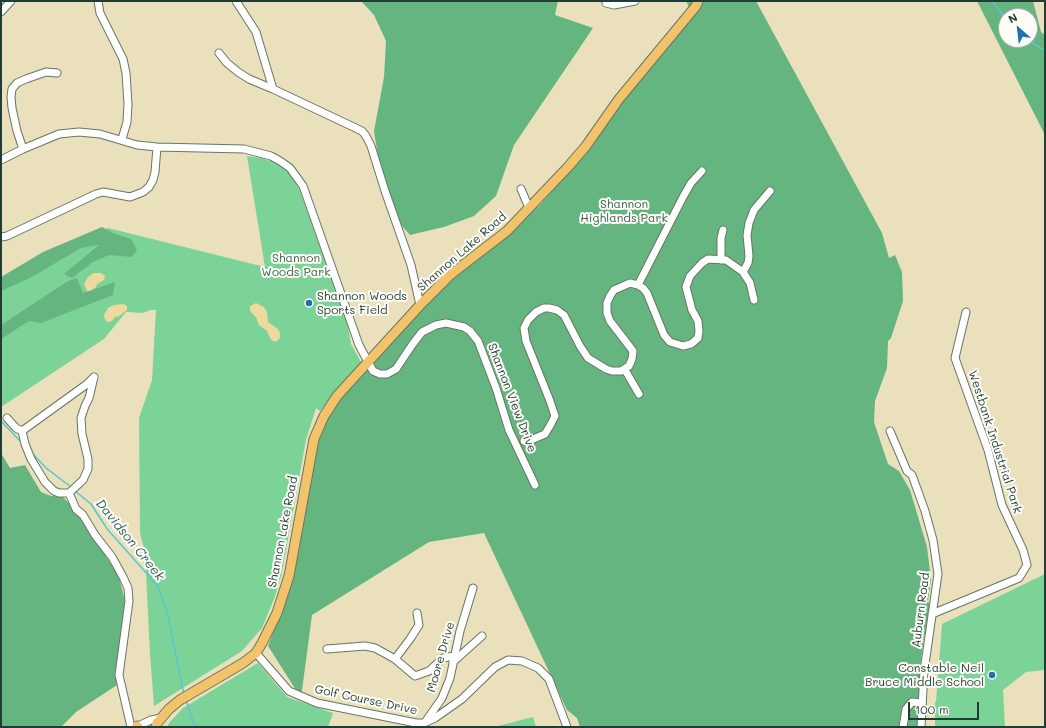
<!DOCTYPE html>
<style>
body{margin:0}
#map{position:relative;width:1046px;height:728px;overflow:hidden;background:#eae0bc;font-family:Mali,sans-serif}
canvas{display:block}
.frame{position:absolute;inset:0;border:2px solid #1f3d34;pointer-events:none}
.north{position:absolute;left:998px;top:8px;width:40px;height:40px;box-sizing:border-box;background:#fdfcf7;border:1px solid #a4b0a9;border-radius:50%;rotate:332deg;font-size:11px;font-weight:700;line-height:16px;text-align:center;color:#1f3d34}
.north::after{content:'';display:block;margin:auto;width:14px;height:18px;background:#1f6fb2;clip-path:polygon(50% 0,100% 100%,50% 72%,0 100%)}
.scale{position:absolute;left:908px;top:702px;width:71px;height:18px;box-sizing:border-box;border:2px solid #1f3d34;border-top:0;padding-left:5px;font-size:12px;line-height:14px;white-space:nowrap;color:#1f3d34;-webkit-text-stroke:3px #fdfcf7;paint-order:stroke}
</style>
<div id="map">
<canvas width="1046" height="728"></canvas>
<div class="frame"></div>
<div class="north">N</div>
<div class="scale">100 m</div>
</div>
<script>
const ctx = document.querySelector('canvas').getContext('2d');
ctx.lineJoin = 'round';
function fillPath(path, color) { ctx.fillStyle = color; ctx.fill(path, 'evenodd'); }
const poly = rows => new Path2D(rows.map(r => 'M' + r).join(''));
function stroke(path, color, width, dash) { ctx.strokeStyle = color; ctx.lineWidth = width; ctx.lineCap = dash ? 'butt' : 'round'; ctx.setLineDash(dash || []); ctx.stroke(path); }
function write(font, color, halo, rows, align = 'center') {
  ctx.font = font + ' Mali,sans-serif'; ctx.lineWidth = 4; ctx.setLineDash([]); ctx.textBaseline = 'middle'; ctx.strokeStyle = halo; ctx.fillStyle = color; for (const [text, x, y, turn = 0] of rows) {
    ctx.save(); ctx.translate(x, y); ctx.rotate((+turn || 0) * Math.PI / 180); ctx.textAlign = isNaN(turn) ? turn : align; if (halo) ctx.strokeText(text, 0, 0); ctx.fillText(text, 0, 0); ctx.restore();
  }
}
const green = poly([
 [247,156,261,158,276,163,290,174,300,191,348,326,351,344,362,364,338,388,320,411,316,408,306,440,281,577,274,599,262,628,242,651,154,706,150,654,145,552,140,533,139,418,152,380,156,310,151,310,143,313,126,312,104,339,1,407,1,286,20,280,108,228,265,267],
 [1045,574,1045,670,1026,672,1003,690,1005,727,935,727,935,702,936,702,942,624],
 [258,663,287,697,333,713,328,727,167,727,170,722,183,708],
 [533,717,536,727,494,727]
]);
const forest = poly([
 [361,1,558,1,555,15,593,28,514,145,496,196,474,216,444,227,410,235,390,213,382,182,374,131,384,77,386,41,374,15],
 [686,1,756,1,882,233,889,258,895,255,902,272,903,301,891,338,888,341,887,368,875,401,874,422,888,464,899,471,910,490,927,547,931,580,928,601,930,606,925,634,924,635,920,668,924,676,919,721,917,727,580,727,577,718,567,710,484,533,429,542,312,615,301,698,268,646,291,585,317,445,327,419,340,400,413,319,442,289,539,206,589,150,632,88,691,11],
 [977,1,1033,1,1041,32,1045,35,1045,135],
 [1006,16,1030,16,1030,40,1006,40],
 [102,227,115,234,131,239,137,250,132,257,109,255,93,262,72,278,64,274,99,245,81,248,30,278,1,291,1,277,43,252],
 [77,278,83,293,115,282,113,295,41,323,29,321,1,339,1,325,68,281],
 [1,453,10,468,25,465,41,492,51,496,62,496,79,514,119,577,125,601,116,674,117,685,76,712,61,727,1,727]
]);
const sand = poly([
 [94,273,101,273,105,276,104,280,97,284,96,287,90,291,87,291,84,284,88,277],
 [256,303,264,307,267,312,268,322,278,329,280,333,280,338,276,342,271,340,267,331,259,325,256,317,250,311,250,306],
 [123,304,127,306,127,310,119,316,115,317,112,321,108,322,105,320,104,315,108,308,114,305]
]);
const stream = poly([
 [992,1,1006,19],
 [1028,40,1045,51],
 [1,421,22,443],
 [32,453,46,468,71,487],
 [75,491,91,504,108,530,157,585,167,611,184,695],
 [186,700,195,727]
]);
const minor = poly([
 [98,1,100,13,123,59,126,73,128,104,127,122,122,139],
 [236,1,256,32,273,89],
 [606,3,614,5,635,1],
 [1,12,11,1],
 [219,53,227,63,238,72,249,79,273,89,362,131,366,136,371,146,385,191,411,265,420,305],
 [23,149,17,131,12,108,11,97,12,89,17,83,26,79,46,72,57,73],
 [1,160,23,149,59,134,79,132,100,134,137,145,157,147,244,149,271,156,280,161,290,168,303,186,359,345,373,371,380,374,387,374,396,369,412,345,422,332,436,325,446,323,464,327,470,331,478,341,496,388,509,430,535,485],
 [521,189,529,208],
 [1,237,7,236,96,194,103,192,130,197,143,192,149,187,153,180,155,172,157,147],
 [721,260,721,238,723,230],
 [743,272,748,263,749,256,747,235,749,223,754,210,770,191],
 [638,285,683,197,691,183,702,171],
 [625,370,639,394],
 [94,377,87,384,22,431,25,444,31,459,45,482,54,491,59,493,69,493,76,509,83,515,95,535,112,557,123,577,128,588,129,601,119,675,131,727],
 [7,418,16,428,22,431],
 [890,431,907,471,912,475,925,511,933,540,938,574,924,671,921,727],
 [524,441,531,440,545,434,551,424,555,416,550,401,526,341,524,328,528,320,536,312,544,308,549,308,557,310,564,315,580,346,588,358,606,369,612,371,621,371,629,366,632,359,633,351,610,321,607,313,607,303,610,296,614,290,621,287,630,283,638,285,643,288,647,293,664,335,670,342,683,346,691,344,698,338,699,331,698,321,692,310,686,287,690,276,702,263,708,259,726,260,743,272,750,283,754,300],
 [69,493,83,480,88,469,88,459,82,434,81,418,85,406,89,398,94,377],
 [932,614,1019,578,1027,565,1023,550,1002,505,988,450,955,358,966,312],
 [327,649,365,646,375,648,395,659,415,676,429,671,443,658,454,656],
 [256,653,289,691,317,703,416,723,424,723,435,718,462,699,495,667,508,660,522,661,538,668,549,679,567,727],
 [395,659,410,639,419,625,417,613],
 [453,662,482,636],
 [426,721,442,698,450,678,460,631,473,588],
 [136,727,151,720,161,718],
 [903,727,906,709,912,702,922,703]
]);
const major = poly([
 [137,726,138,727],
 [156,727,157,723,169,709,180,700,243,663,256,653,262,643,277,613,289,576,314,439,324,416,337,396,422,303,450,275,507,231,567,168,586,146,619,99,696,6,698,1]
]);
const markers = [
 [309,303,4,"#1f6fb2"],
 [992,675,4,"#1f6fb2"]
];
const parkNames = [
 ["Shannon",624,204],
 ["Highlands Park",624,218],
 ["Shannon",296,258],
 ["Woods Park",296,272]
];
const streetNames = [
 ["Shannon Lake Road",462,252,-41],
 ["Shannon View Drive",512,398,69],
 ["Westbank Industrial Park",995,442,72],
 ["Shannon Lake Road",283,532,-79],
 ["Auburn Road",921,610,-83],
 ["Moore Drive",441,657,-74],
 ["Golf Course Drive",366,700,12]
];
const poiNames = [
 ["Shannon Woods",317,296],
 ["Sports Field",317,310],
 ["Constable Neil",984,668,"right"],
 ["Bruce Middle School",984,682,"right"]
];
const waterNames = [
 ["Davidson Creek",130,540,51]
];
fillPath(green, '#7cd397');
fillPath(forest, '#65b580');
fillPath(sand, '#eeda9e');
stroke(stream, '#59c6cf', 1.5);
stroke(minor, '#667664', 9);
stroke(major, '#667664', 11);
stroke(minor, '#fff', 7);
stroke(major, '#f2c36a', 9);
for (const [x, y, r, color] of markers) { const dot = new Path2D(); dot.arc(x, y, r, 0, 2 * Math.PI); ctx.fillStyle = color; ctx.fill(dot); stroke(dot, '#fdfcf7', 1.5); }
write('12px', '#36624d', '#fdfcf7', parkNames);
write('12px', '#1f3d34', '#fdfcf7', streetNames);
write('12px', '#1f3d34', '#fdfcf7', poiNames, 'left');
write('italic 13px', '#2e5f5b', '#fdfcf7', waterNames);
</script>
